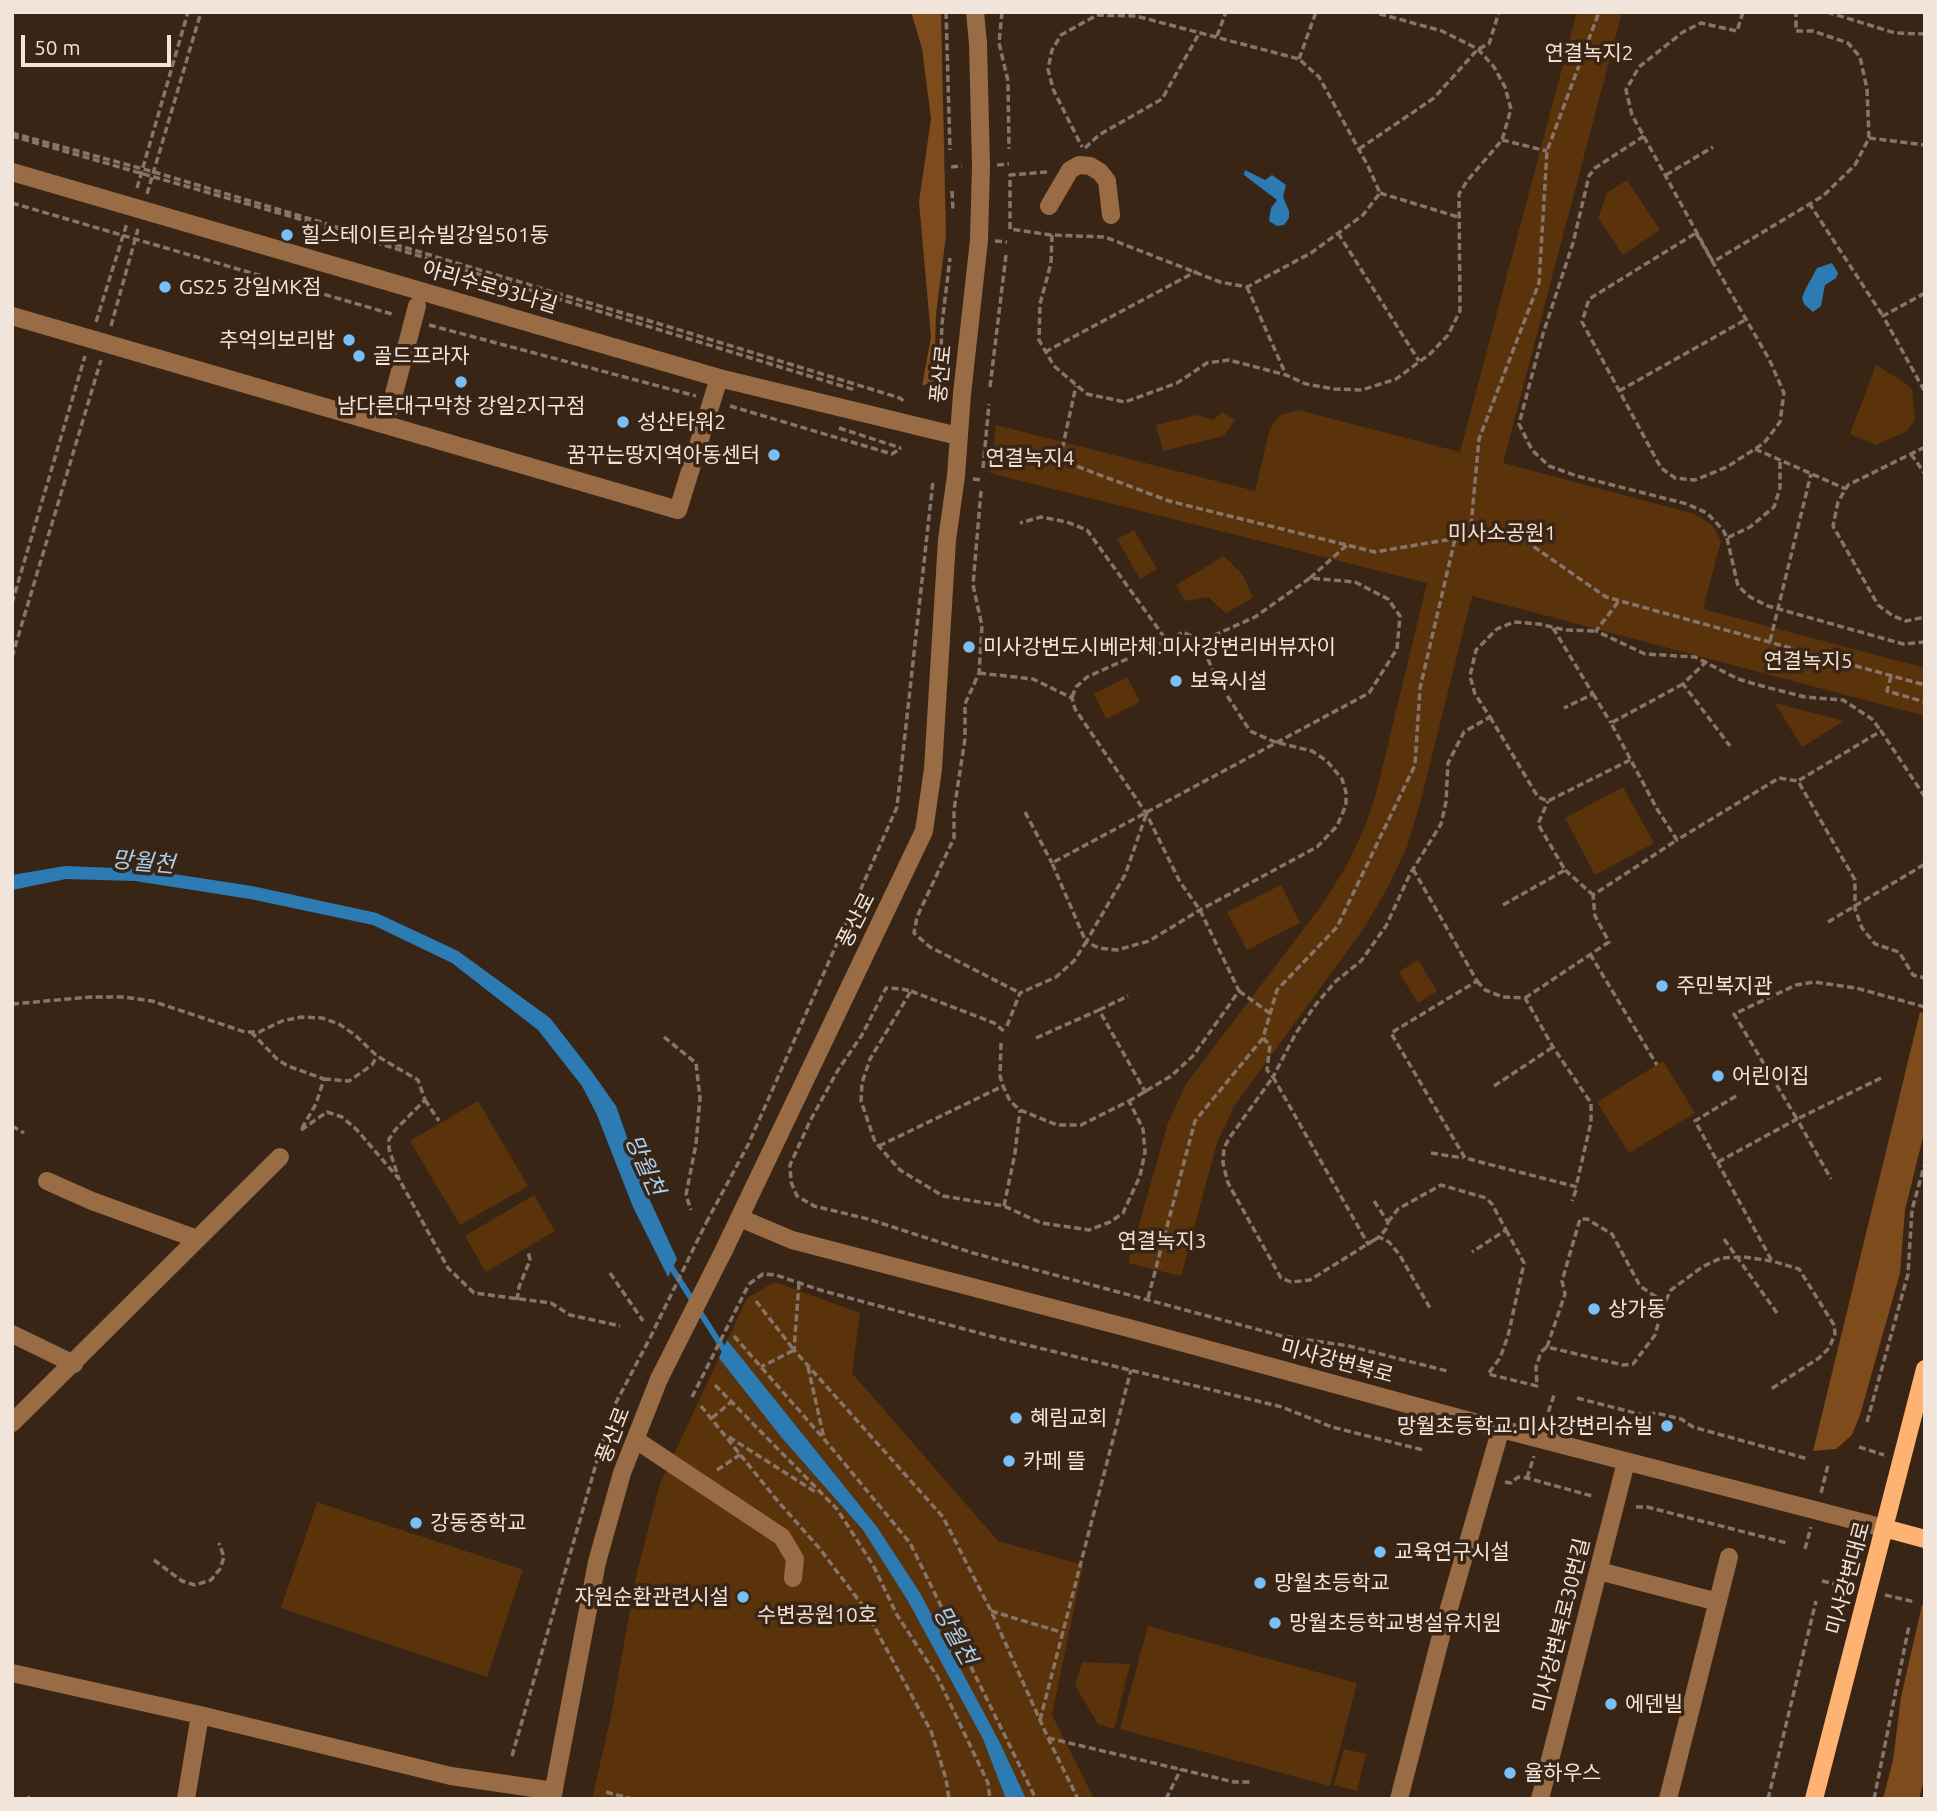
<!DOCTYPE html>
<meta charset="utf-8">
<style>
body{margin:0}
#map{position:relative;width:1937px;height:1811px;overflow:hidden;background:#382515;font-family:Ubuntu,sans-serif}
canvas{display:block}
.frame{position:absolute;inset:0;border:14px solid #f1e4da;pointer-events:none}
.scale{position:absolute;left:21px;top:35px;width:150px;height:32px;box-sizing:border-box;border:4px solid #f1e4da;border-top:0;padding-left:9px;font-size:21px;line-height:24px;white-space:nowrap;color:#f1e4da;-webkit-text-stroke:5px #382515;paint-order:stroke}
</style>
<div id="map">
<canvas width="1937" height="1811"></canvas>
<div class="frame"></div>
<div class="scale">50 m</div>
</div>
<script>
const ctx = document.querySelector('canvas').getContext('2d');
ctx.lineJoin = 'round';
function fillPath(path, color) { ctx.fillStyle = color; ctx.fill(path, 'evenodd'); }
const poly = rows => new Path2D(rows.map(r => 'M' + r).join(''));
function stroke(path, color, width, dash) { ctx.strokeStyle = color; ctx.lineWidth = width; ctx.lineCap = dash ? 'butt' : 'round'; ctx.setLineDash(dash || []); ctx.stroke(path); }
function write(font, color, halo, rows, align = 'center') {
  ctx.font = font + ' Ubuntu,"Noto Sans KR",sans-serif'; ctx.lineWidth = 7; ctx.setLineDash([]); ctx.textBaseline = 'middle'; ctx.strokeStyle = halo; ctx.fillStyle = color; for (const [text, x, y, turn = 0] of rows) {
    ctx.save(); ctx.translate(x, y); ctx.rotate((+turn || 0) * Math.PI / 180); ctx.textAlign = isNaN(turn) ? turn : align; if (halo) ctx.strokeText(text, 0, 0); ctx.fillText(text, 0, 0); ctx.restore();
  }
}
const green = poly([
 [1577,12,1622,12,1503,463,1695,514,1712,525,1721,541,1703,609,1925,668,1925,716,1472,596,1419,807,1407,847,1388,887,1364,928,1235,1105,1217,1143,1181,1276,1128,1263,1168,1123,1186,1084,1321,906,1346,867,1364,829,1376,794,1427,583,990,473,996,425,1255,491,1270,428,1280,415,1298,410,1460,452],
 [1627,180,1660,230,1623,255,1598,218,1607,193],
 [1876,365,1904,382,1912,390,1915,419,1907,431,1876,445,1850,434],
 [1222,412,1235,420,1224,436,1163,451,1156,425,1198,415,1213,420],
 [1134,530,1157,569,1140,579,1117,539],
 [1224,556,1243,575,1253,598,1226,613,1208,597,1185,601,1176,585],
 [1127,677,1140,702,1106,719,1094,694],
 [1775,703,1844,721,1802,747],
 [1623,787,1654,843,1595,875,1565,818],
 [1281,885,1300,923,1247,950,1227,912],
 [1418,960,1437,991,1418,1003,1399,972],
 [1663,1061,1695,1113,1629,1153,1597,1102],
 [478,1101,528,1186,460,1225,410,1141],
 [534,1195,555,1231,486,1272,465,1236],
 [775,1282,860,1313,852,1373,998,1541,1083,1565,1052,1715,1094,1799,592,1799,611,1716,637,1572,660,1484,747,1298],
 [317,1502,523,1570,487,1677,281,1608],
 [1148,1626,1357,1683,1330,1786,1120,1729],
 [1082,1662,1130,1664,1114,1729,1098,1724,1075,1685],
 [1344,1749,1366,1754,1357,1791,1334,1785]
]);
const forest = poly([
 [911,12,941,12,946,236,936,314,934,381,922,386,931,337,919,202,931,119,922,48],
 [1920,1012,1925,1014,1925,1129,1905,1210,1900,1273,1860,1415,1852,1435,1836,1449,1813,1451],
 [1925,1603,1925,1775,1919,1799,1883,1799,1893,1760,1901,1697,1922,1605]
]);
const water = poly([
 [1245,170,1265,180,1272,175,1286,185,1283,197,1289,211,1289,218,1284,225,1277,226,1269,221,1271,208,1277,200,1244,175],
 [1832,263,1838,273,1836,278,1825,285,1821,306,1813,312,1804,304,1802,298,1805,290,1817,268],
 [65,866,141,869,252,886,377,913,458,951,550,1018,592,1072,616,1106,647,1194,677,1259,668,1277,633,1207,597,1115,582,1086,538,1030,452,963,373,925,250,899,135,881,66,879,12,890,12,875],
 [727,1340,877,1527,920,1593,1000,1743,1026,1799,1006,1799,983,1739,908,1601,863,1530,782,1438,719,1358]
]);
const stream = poly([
 [668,1262,726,1353]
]);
const path = poly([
 [946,12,950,150],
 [1002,12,999,43,1008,81,1009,149],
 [1743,12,1737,31,1701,23,1683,32,1639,67,1626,90,1632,115,1713,262,1823,196,1855,165,1869,138,1867,89,1860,57,1848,43,1813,31,1796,31,1796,12],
 [1827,12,1895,33,1925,34],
 [1217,36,1226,12],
 [1299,59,1316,12],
 [12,133,154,172,673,328,900,398,906,403],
 [12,136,296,218,855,390],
 [1644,136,1595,168,1589,176,1573,243,1543,334,1519,424,1532,450,1549,466,1577,476,1687,504,1707,513,1723,530,1727,538,1750,527,1774,507,1780,488,1780,460],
 [1869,138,1925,145],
 [1502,140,1547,151],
 [1085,148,1099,135,1162,99,1200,32],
 [1359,149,1434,98,1478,49,1489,44,1499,12],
 [997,165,1009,164],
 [951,167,962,166],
 [1047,172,1010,175,1010,229,1052,235,1105,237,1220,282,1247,287,1311,253,1363,215,1380,193,1368,166,1319,77,1299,59,1136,16,1097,15,1061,35,1052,50,1048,69,1053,89,1082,147],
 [1666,175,1713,147],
 [137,188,188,12],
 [952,191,953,211],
 [1380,193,1458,217],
 [147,194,201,12],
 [12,203,395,315],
 [1809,203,1883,316],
 [1338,233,1419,361],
 [1696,233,1769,359,1784,393,1780,422,1764,443,1727,467,1695,480,1675,478,1661,468,1582,322,1589,299,1696,233],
 [1052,235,1051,263,1040,304,1039,340,1054,366,1087,394,1125,402,1177,383,1207,363,1229,360,1286,375,1306,384,1334,389,1362,390,1396,379,1430,354,1448,335,1460,311,1459,194,1467,181,1502,140,1511,109,1505,87,1494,67,1478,49,1442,31,1373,12],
 [995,241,1007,242],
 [1247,287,1286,375],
 [1925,293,1883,316,1925,392],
 [96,322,127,223],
 [429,325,696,396],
 [111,326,138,229],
 [1045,352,1197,271],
 [940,377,942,324,950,258],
 [990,387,1006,255],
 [1619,391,1745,320],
 [730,406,892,454,901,448],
 [839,428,901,448],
 [1925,447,1848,485,1838,502,1833,526,1878,605,1893,616,1906,621,1925,617],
 [1755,449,1846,489],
 [1911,454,1925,474],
 [984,455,1060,460,1169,501,1375,552,1470,536,1524,540,1606,597,1925,685],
 [1060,459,1076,386],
 [983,468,989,404],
 [973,479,982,480],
 [981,491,973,585,982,626,979,673,965,704,965,739,954,810,954,838,917,917,914,933,930,947,1020,993],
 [1470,536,1479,439,1539,283,1547,151,1599,12],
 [1727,538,1738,586,1750,597,1768,606,1903,644,1925,642],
 [1310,578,1347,545],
 [1618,602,1596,631,1645,654,1695,657,1738,679,1758,685,1805,697,1843,700,1872,719,1881,731],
 [12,603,85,356],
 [1553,628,1593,694,1564,708],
 [1770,641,1811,474],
 [12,657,101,360],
 [1707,661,1683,684,1730,746],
 [979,673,1033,679,1072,698,1075,709,1146,813,1180,882,1200,910,1239,991,1193,1056,1171,1076,1129,1101],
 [1891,676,1887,691,1925,702],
 [1683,684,1611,723,1657,809,1677,840,1779,778,1798,781],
 [1593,694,1611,723],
 [1072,697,1076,687,1087,677,1167,641],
 [1490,717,1538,797,1548,801,1630,760],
 [1925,797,1881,731,1798,781,1855,880,1855,909,1862,928,1875,944,1899,952,1913,975,1925,978],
 [1025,812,1052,863],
 [1146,815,1125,875,1086,942,1099,948,1117,950,1149,941,1200,910,1317,847,1337,826,1346,805,1346,792,1342,779,1327,761,1312,751,1275,742,1250,731,1217,680,1200,641],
 [1413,869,1477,981,1391,1033,1465,1158,1577,1187,1572,1201],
 [1565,870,1592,894],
 [1503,905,1565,870,1538,824,1548,801],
 [1828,922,1925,864],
 [1590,954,1657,1065],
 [1477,981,1485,990,1503,997,1525,998,1553,1047,1591,1103,1591,1122,1576,1187],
 [911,991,994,1023,1005,1032],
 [1239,991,1271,1014],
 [1525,998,1609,942,1595,916,1593,895,1677,840],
 [12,1004,91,997,123,997,152,1001,245,1032,259,1032,282,1021,301,1017,322,1018,339,1024,355,1035,377,1056,418,1080,425,1100,396,1129,389,1139,389,1149,399,1179],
 [1099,1010,1128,996],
 [1007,1026,1020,993,1056,977,1074,961,1086,942,1052,863,1369,693,1397,649,1400,616,1388,599,1355,582,1310,578,1255,617,1217,634,1199,640,1183,632,1167,641,1087,530,1067,522,1041,517,1020,523],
 [251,1032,278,1060,288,1066,324,1079,316,1104,302,1128],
 [664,1037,696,1063,700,1098,696,1144,686,1195,691,1210],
 [1036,1038,1099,1010,1146,1093],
 [1263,1038,1270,1045,1267,1070,1273,1077,1296,1033,1317,1003,1336,981,1361,961,1386,926,1410,874,1441,824,1446,802,1448,763,1464,732,1490,717,1475,694,1470,676,1476,650,1497,629,1514,622,1539,624,1565,630,1596,631],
 [1001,1043,1000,1076,1003,1086,1010,1101,1020,1110,1057,1125,1081,1125,1129,1101,1143,1129,1145,1152,1140,1176,1123,1213,1110,1222,1089,1230,1041,1223,1004,1206,943,1196,900,1170,875,1142,861,1101,862,1083,870,1059,911,991,902,989,886,988,862,1035,838,1070,810,1121,790,1165,791,1182,797,1196,814,1206,868,1219,973,1253,1282,1336,1349,1346,1447,1371],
 [1881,1078,1797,1119,1734,1014,1796,985,1814,982,1856,988,1925,1007],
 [324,1079,349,1081,372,1065,377,1056],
 [1494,1086,1553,1047],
 [1736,1096,1695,1121,1772,1261],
 [425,1100,439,1121],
 [12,1126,24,1133],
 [301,1130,327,1112,342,1117,357,1130,399,1179,448,1268,474,1293,551,1303,570,1315,620,1326],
 [879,1146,1003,1086],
 [1431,1153,1463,1158],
 [1718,1162,1797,1119,1831,1179],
 [1374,1201,1388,1222,1386,1229,1379,1237,1368,1244,1273,1077,1230,1137,1224,1148,1223,1163,1228,1183,1281,1278,1291,1282,1310,1280,1379,1237,1389,1242,1399,1254,1430,1308],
 [1004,1206,1015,1153,1020,1110],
 [1388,1222,1398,1209,1441,1185,1486,1198,1492,1204,1506,1230,1472,1252],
 [706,1223,749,1143,897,807,933,481],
 [1506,1230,1524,1263,1508,1336,1500,1358,1488,1374,1537,1386,1536,1367,1541,1352,1547,1347,1623,1365,1633,1364,1655,1335,1663,1306,1671,1290,1702,1267,1721,1258,1744,1257,1772,1261,1799,1269,1834,1325,1835,1334,1829,1348,1819,1358,1771,1389],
 [1724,1239,1777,1313],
 [610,1273,643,1321],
 [799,1283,794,1350,943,1517,991,1611,1048,1738,1078,1799],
 [749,1284,763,1274,776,1275,820,1290,990,1336,1282,1407,1332,1427,1423,1450],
 [1148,1298,1195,1121,1263,1038,1277,990,1337,927,1415,765,1420,688,1455,539],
 [517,1300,519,1287,530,1260,528,1251],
 [756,1301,794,1350,761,1367],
 [734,1336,830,1446,910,1543,1036,1799],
 [1547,1347,1565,1294,1562,1281,1580,1219,1587,1219,1612,1234,1640,1286,1665,1303],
 [808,1367,824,1438],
 [715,1385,837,1509,873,1565,897,1615,937,1676,988,1783,990,1799],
 [1577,1398,1643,1415,1656,1413,1681,1419,1693,1427,1808,1459],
 [701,1406,776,1499,820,1549,863,1606,931,1731,946,1779,949,1799],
 [712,1418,731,1402],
 [1545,1422,1554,1395],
 [1867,1422,1908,1274,1912,1210,1925,1163],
 [729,1437,817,1493],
 [1859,1447,1884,1455],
 [717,1470,741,1454],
 [1527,1478,1534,1456],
 [1505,1482,1511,1483,1518,1477,1527,1478,1592,1496],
 [1821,1493,1828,1465],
 [1636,1507,1647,1507,1787,1543],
 [1805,1549,1811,1527],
 [154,1560,182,1581,195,1585,211,1580,220,1569,224,1557,219,1543],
 [1822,1581,1850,1587],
 [1885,1595,1915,1602],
 [991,1611,1064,1633],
 [1040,1720,1131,1370],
 [1048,1738,1234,1782,1250,1782],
 [512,1756,611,1412,650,1338],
 [606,1792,632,1799],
 [27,1799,30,1797],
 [1166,1799,1181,1769],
 [1768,1799,1816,1601],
 [1874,1799,1909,1626]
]);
const minor = poly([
 [12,172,719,378,958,436],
 [1049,206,1070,170,1079,165,1090,166,1100,172,1107,181,1111,215],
 [12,316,678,510,719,378],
 [390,409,417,306],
 [47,1181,92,1201,197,1239],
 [740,1218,792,1240,1140,1331,1455,1417,1884,1528],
 [724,1250,924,831,933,769,947,540,956,476,962,394,979,240,981,166,978,43,975,12],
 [12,1334,74,1364],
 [12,1423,280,1157],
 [636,1440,782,1537,795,1559,793,1578],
 [1599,1571,1718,1602],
 [12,1673,200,1715,451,1776,554,1791],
 [186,1799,200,1715],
 [552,1799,597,1562,622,1473,659,1379],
 [1399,1799,1441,1636,1501,1428],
 [1540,1799,1626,1462],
 [1668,1799,1729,1557]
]);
const major = poly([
 [1884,1528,1925,1539],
 [1814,1799,1925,1369]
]);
const pathBridge = poly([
 [650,1338,706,1223],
 [692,1397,749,1284]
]);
const minorBridge = poly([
 [659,1379,724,1250]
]);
const markers = [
 [287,235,7,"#78bff7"],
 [165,287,7,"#78bff7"],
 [349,340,7,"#78bff7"],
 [359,356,7,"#78bff7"],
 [461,382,7,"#78bff7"],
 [623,422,7,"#78bff7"],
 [774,455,7,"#78bff7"],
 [969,647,7,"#78bff7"],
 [1176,681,7,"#78bff7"],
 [1662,986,7,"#78bff7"],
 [1718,1076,7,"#78bff7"],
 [1594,1309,7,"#78bff7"],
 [1016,1418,7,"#78bff7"],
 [1667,1426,7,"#78bff7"],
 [1009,1461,7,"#78bff7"],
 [416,1523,7,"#78bff7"],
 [1380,1552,7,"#78bff7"],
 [1260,1583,7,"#78bff7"],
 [743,1597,7,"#78bff7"],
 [1275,1623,7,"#78bff7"],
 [1611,1704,7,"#78bff7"],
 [1510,1773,7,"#78bff7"]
];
const parkNames = [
 ["연결녹지2",1589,53],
 ["연결녹지4",1030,458],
 ["미사소공원1",1502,533],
 ["연결녹지5",1808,661],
 ["연결녹지3",1162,1241],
 ["수변공원10호",817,1615]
];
const poiNames = [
 ["힐스테이트리슈빌강일501동",301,235],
 ["GS25 강일MK점",179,287],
 ["추억의보리밥",335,340,"right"],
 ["골드프라자",373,356],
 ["남다른대구막창 강일2지구점",461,406,"center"],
 ["성산타워2",637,422],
 ["꿈꾸는땅지역아동센터",760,455,"right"],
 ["미사강변도시베라체.미사강변리버뷰자이",983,647],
 ["보육시설",1190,681],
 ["주민복지관",1676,986],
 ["어린이집",1732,1076],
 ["상가동",1608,1309],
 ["혜림교회",1030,1418],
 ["망월초등학교.미사강변리슈빌",1653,1426,"right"],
 ["카페 뜰",1023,1461],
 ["강동중학교",430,1523],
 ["교육연구시설",1394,1552],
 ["망월초등학교",1274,1583],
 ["자원순환관련시설",729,1597,"right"],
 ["망월초등학교병설유치원",1289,1623],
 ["에덴빌",1625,1704],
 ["율하우스",1524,1773]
];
const streetNames = [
 ["아리수로93나길",490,287,16],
 ["풍산로",941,374,-84],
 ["풍산로",856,920,-63],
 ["미사강변북로",1337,1361,15],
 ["풍산로",613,1435,-69],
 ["미사강변대로",1848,1578,-75],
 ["미사강변북로30번길",1561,1625,-76]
];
const waterNames = [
 ["망월천",143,862,5],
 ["망월천",645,1165,66],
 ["망월천",955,1635,61]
];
fillPath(green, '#5b330b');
fillPath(forest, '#7e4c1c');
fillPath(water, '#2c7bb3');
stroke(stream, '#2c7bb3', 6);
stroke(path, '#867568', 3.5, [7, 3.5]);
stroke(minor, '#9a6c46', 18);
stroke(major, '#feb373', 18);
stroke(pathBridge, '#867568', 3.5, [7, 3.5]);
stroke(minorBridge, '#9a6c46', 18);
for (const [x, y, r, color] of markers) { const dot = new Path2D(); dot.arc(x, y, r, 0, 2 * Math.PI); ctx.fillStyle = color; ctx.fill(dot); stroke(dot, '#382515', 2.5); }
write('21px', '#f2dfd0', '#382515', parkNames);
write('21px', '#f1e4da', '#382515', poiNames, 'left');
write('21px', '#f1e4da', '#382515', streetNames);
write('italic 23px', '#abd0ee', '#382515', waterNames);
</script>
